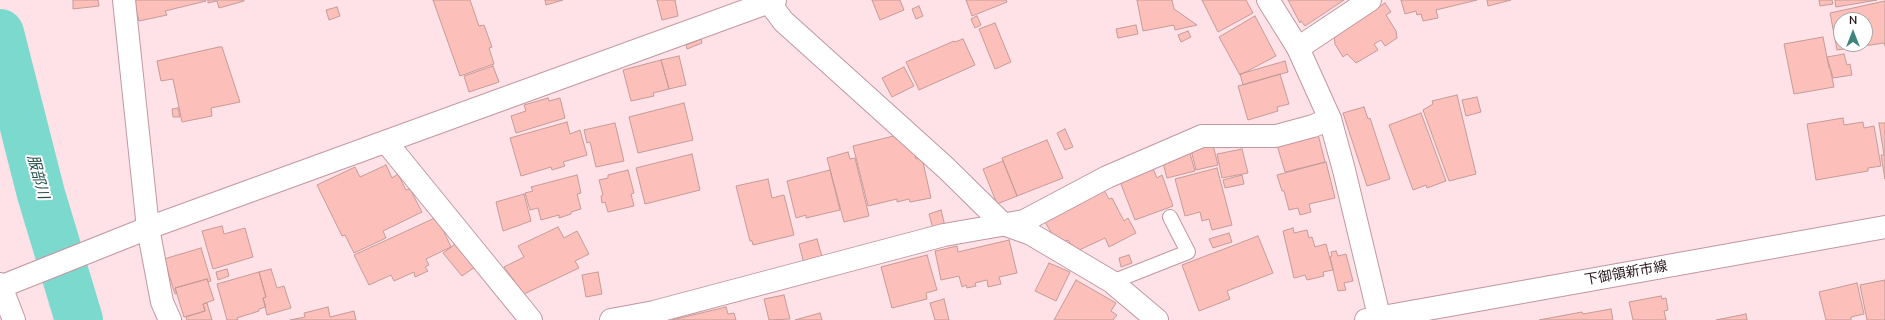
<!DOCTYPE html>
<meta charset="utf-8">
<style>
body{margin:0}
#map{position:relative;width:1885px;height:320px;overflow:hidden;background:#fee2e8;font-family:"Nunito Sans",sans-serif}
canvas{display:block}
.north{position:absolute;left:1833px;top:12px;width:40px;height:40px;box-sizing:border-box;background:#fff;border:1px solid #a9a2a4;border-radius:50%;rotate:0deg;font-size:11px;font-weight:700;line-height:16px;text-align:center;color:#27171b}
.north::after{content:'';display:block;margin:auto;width:14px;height:18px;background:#3e847b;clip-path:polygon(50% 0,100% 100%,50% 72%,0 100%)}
</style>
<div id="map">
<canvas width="1885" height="320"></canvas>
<div class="north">N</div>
</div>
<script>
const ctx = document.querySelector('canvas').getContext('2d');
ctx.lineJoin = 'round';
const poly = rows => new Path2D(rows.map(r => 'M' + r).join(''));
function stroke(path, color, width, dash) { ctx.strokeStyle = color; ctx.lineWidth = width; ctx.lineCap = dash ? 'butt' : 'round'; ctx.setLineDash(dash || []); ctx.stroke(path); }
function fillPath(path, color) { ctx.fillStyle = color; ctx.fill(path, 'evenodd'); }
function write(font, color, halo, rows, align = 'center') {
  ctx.font = font + ' "Nunito Sans","Noto Sans JP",sans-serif'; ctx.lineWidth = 4; ctx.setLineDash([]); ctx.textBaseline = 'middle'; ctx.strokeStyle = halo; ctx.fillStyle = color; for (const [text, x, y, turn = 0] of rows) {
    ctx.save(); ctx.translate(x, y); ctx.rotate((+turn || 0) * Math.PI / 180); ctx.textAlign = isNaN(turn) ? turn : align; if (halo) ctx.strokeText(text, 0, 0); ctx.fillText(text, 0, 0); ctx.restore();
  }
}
const river = poly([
 [0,33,41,194,79,320]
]);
const building = poly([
 [73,0,98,0,99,6,73,9,73,0],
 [137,0,206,0,206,1,165,11,167,15,139,21,134,2,137,0],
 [208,0,244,0,244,1,219,8,217,1,208,3,208,0],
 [433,0,470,0,479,26,484,25,492,47,489,48,494,64,460,76,433,0],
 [545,0,563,0,546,5,545,0],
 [657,0,675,0,678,16,662,20,657,0],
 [872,0,900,0,904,10,880,20,872,0],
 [966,0,1006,0,1007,2,972,16,966,0],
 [1137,0,1172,0,1174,9,1197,25,1175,30,1174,25,1143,31,1137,0],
 [1202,0,1246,0,1253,13,1218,32,1202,0],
 [1288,0,1344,0,1305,26,1301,21,1300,23,1288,0],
 [1401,0,1477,0,1436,10,1438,18,1423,21,1421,14,1417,15,1416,11,1405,14,1401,0],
 [1487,0,1511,0,1488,6,1487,0],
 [1819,0,1832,0,1833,4,1820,6,1819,0],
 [1835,0,1877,0,1836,7,1835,0],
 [1885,1,1885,46,1884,43,1837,50,1830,13,1885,1],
 [1841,20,1865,20,1865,44,1841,44,1841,20],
 [1385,3,1391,12,1386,15,1396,31,1397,38,1385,46,1381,40,1374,44,1378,50,1356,63,1347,54,1343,57,1335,44,1334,36,1385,3],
 [919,6,923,16,916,19,912,9,919,6],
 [337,7,340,16,329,20,326,10,337,7],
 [977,16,981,25,975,28,971,19,977,16],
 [1255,16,1276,56,1240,75,1219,37,1255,16],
 [995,23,1011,62,995,69,979,29,995,23],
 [1136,25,1138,34,1118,38,1116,29,1136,25],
 [1188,31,1191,37,1181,42,1178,35,1188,31],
 [1823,37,1829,68,1830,68,1834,87,1794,94,1784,44,1823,37],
 [701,39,702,43,687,49,686,45,701,39],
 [963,39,975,65,919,90,906,62,954,41,955,42,963,39],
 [219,47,222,47,240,102,211,108,212,116,182,122,173,79,161,81,157,61,219,47],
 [1844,54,1847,65,1850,64,1852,75,1833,78,1827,57,1844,54],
 [679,56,686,85,669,89,661,60,679,56],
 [661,60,669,89,653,93,654,96,631,101,623,70,661,60],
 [1285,61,1288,72,1243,85,1240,74,1285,61],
 [493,66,499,82,469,92,464,76,493,66],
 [904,67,914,86,892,97,882,78,904,67],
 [1280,74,1289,104,1277,107,1278,111,1248,120,1238,86,1280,74],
 [1457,95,1476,174,1449,181,1423,110,1433,104,1432,101,1457,95],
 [1477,97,1481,112,1466,116,1462,100,1477,97],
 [548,98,549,101,560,98,565,118,516,133,511,116,526,111,524,105,548,98],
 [684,103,693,140,638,153,629,117,684,103],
 [1364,107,1368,119,1370,118,1390,179,1367,186,1343,113,1364,107],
 [178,108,180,117,173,117,172,109,178,108],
 [1421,113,1446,181,1427,188,1426,185,1413,190,1389,125,1421,113],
 [1843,118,1844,125,1863,122,1864,128,1874,126,1881,166,1868,168,1868,171,1816,180,1807,124,1843,118],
 [567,122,570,134,580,130,587,155,563,162,565,166,552,170,551,167,521,176,510,138,567,122],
 [615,123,624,161,596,167,590,142,587,143,584,130,615,123],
 [1879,123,1885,123,1885,179,1881,155,1884,155,1879,123],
 [1065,129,1073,147,1065,150,1057,133,1065,129],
 [902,134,912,146,916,159,922,158,931,198,910,202,909,199,897,202,897,199,868,206,853,146,902,134],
 [1318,134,1325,162,1285,172,1277,145,1318,134],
 [1047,140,1063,178,1017,196,1002,158,1047,140],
 [1213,145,1218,165,1196,170,1191,150,1213,145],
 [1242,149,1248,173,1222,178,1217,154,1242,149],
 [1189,150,1195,171,1167,178,1162,159,1189,150],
 [848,152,850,159,855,158,869,216,844,222,827,158,848,152],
 [692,154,700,190,645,204,636,168,692,154],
 [1003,161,1017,196,997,204,983,169,1003,161],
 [1326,162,1335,198,1309,204,1311,212,1300,215,1298,208,1289,210,1284,191,1282,191,1277,175,1326,162],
 [386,165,392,178,398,174,406,190,410,189,422,212,383,231,386,238,354,253,345,235,342,236,317,185,355,167,360,177,386,165],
 [1152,166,1157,178,1162,175,1173,206,1135,220,1119,179,1152,166],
 [1217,168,1232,225,1212,230,1209,219,1202,221,1200,212,1185,216,1175,179,1217,168],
 [628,170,634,193,631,194,634,206,608,212,605,202,602,203,601,196,603,195,599,180,608,178,608,175,628,170],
 [830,170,840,210,806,218,806,215,796,218,787,181,830,170],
 [577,175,581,193,577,194,581,209,571,212,571,214,559,218,559,215,541,220,538,208,530,210,525,193,533,191,531,187,577,175],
 [1242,175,1244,184,1225,188,1223,180,1242,175],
 [768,179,772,198,784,195,794,235,753,245,752,241,750,241,736,186,768,179],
 [1102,187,1109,199,1112,198,1124,221,1128,218,1136,233,1109,247,1105,238,1075,252,1068,240,1061,243,1054,237,1042,217,1102,187],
 [524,194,531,221,503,231,496,202,524,194],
 [941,210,945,226,933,229,929,214,941,210],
 [437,217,451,247,426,259,429,265,425,267,428,271,415,277,414,272,394,281,391,275,369,285,354,255,437,217],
 [222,226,224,234,245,228,253,257,213,269,202,231,222,226],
 [558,227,564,238,577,231,589,254,575,261,579,268,524,294,504,267,524,257,518,246,558,227],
 [1293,228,1294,233,1307,230,1309,238,1312,237,1315,247,1326,244,1333,270,1323,272,1324,276,1307,280,1305,275,1294,278,1283,231,1293,228],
 [1229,233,1232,242,1213,248,1209,239,1229,233],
 [1258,236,1273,273,1227,291,1230,299,1199,311,1182,265,1258,236],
 [817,239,823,260,804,264,799,244,817,239],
 [1009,240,1017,273,999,277,1001,284,988,287,987,280,975,283,976,286,967,288,966,285,962,287,959,276,941,280,935,251,957,246,958,252,1009,240],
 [458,242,478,265,462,276,443,253,458,242],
 [201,248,211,281,208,282,207,279,175,288,177,293,175,294,164,259,201,248],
 [1336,251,1338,256,1346,254,1353,281,1344,283,1346,290,1338,291,1330,257,1332,256,1331,252,1336,251],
 [927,255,937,290,926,293,927,299,892,308,881,267,927,255],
 [1129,255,1132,263,1121,267,1119,258,1129,255],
 [1049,263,1070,272,1056,301,1035,291,1049,263],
 [227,269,229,276,218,280,216,272,227,269],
 [271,269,277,288,284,286,291,308,267,315,263,298,266,297,259,272,271,269],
 [259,272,266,297,263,298,266,307,259,309,259,311,237,318,238,320,227,320,217,284,259,272],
 [598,272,602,294,586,297,582,275,598,272],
 [207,279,214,300,203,304,205,311,184,317,175,288,207,279],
 [1076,280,1116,303,1111,311,1117,315,1113,320,1054,320,1076,280],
 [1885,280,1885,320,1867,320,1860,285,1885,280],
 [1857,283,1864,314,1851,317,1851,320,1826,320,1819,292,1857,283],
 [784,295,790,319,769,320,764,299,784,295],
 [1661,296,1662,299,1666,298,1668,310,1664,311,1666,320,1633,320,1629,302,1661,296],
 [944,299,949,320,935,320,930,303,944,299],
 [207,303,212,320,187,320,186,317,205,311,203,304,207,303],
 [328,307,330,317,354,311,356,320,290,320,305,317,304,313,328,307],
 [726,307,728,314,734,313,736,320,672,320,726,307],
 [1611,309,1613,320,1539,320,1582,312,1583,314,1611,309],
 [820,313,822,320,795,320,820,313],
 [1746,314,1747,320,1716,320,1746,314]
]);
const service = poly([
 [1112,282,1188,252,1170,217]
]);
const minor = poly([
 [124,0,148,228,162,302,170,320],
 [769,2,783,21,946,168,1003,224,1031,234,1112,282,1157,320],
 [1298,48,1370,0],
 [386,142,531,320],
 [0,284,14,320],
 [611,320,654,312,944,235,1024,221,1107,177,1202,136,1276,136,1313,126,1330,119]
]);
const tertiary = poly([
 [1268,0,1298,48,1330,119,1344,170,1380,320],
 [0,287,148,228,775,0]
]);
const secondary = poly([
 [1366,320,1885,227]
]);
const streetNames = [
 ["下御領新市線",1626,274,-10]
];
const waterNames = [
 ["服部川",37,177,75]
];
stroke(river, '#7cd9cd', 48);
fillPath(building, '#fdbfb9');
stroke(building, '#c59b97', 1);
stroke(service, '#c197a0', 16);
stroke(minor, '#c197a0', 24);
stroke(tertiary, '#c197a0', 24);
stroke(secondary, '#c197a0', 24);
stroke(service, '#fff', 14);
stroke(minor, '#fff', 22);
stroke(tertiary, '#fff', 22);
stroke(secondary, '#fff', 22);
write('14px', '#27171b', '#fff', streetNames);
write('italic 15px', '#27514c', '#fff', waterNames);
</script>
